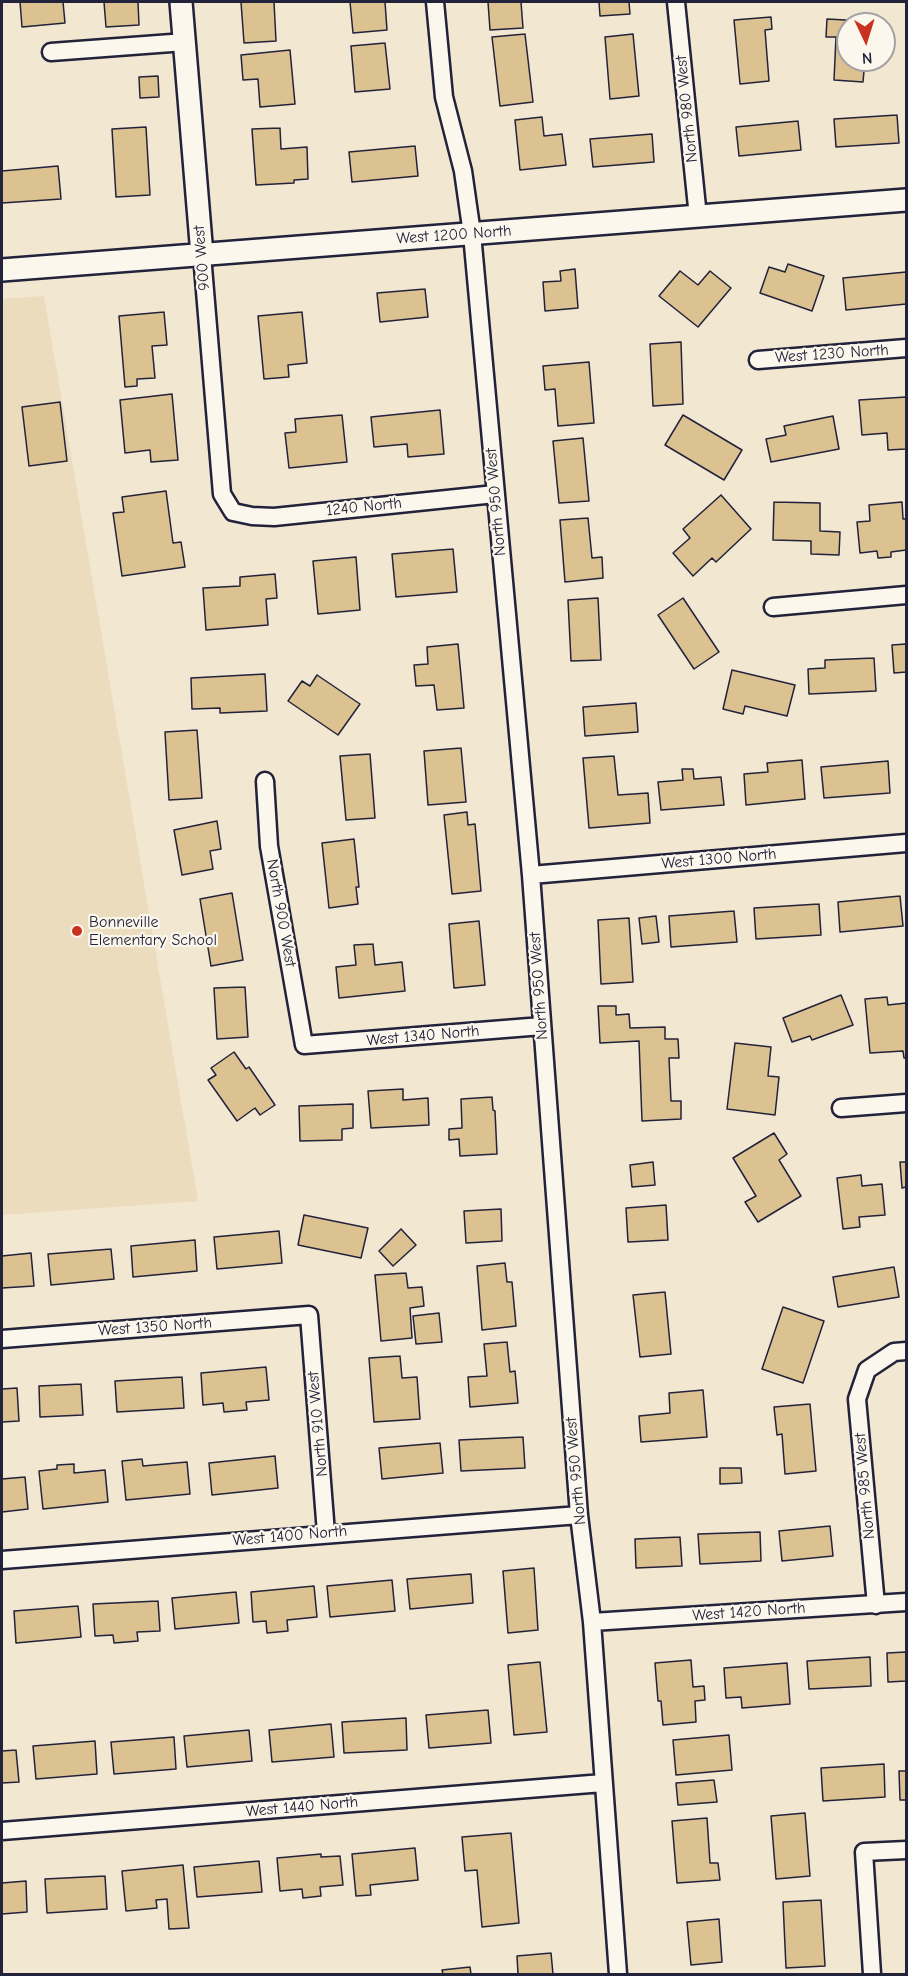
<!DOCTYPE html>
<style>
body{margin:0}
#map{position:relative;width:908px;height:1976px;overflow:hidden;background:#f2e7d1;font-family:"Comic Neue",sans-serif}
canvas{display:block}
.frame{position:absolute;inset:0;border:3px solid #22223b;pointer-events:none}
.north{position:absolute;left:836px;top:12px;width:60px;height:60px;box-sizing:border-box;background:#fbf7ec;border:2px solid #a4a2a5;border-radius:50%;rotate:176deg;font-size:16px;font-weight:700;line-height:24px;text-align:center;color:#22223b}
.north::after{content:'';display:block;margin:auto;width:21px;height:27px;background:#c8321e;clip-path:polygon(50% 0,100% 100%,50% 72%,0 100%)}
</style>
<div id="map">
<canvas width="908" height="1976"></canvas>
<div class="frame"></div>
<div class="north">N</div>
</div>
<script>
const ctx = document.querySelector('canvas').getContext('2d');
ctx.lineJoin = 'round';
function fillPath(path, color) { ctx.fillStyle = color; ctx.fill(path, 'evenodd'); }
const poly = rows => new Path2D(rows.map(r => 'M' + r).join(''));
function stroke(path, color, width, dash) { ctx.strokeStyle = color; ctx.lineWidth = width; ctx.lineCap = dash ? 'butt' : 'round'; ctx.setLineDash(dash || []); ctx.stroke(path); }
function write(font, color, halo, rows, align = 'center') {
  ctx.font = font + ' "Comic Neue",sans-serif'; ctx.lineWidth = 4.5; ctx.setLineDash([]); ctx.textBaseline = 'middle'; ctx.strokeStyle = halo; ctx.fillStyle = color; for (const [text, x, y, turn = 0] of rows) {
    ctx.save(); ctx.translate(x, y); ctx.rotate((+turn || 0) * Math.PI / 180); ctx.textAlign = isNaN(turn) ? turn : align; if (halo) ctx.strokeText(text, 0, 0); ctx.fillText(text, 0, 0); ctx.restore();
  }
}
const built = poly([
 [44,296,198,1201,2,1215,2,299]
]);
const building = poly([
 [20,2,63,2,65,23,22,27,20,2],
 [104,2,138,2,139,25,106,27,104,2],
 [241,2,274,2,276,41,244,43,241,2],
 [350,2,385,2,387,30,353,33,350,2],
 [488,2,521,2,523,28,490,30,488,2],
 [599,2,629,2,630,14,600,16,599,2],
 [771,17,772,29,765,30,769,81,740,84,734,20,771,17],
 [827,19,864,21,863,24,848,24,848,60,865,60,863,82,834,80,836,37,826,37,827,19],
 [525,34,533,102,500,106,492,37,525,34],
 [633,34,639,96,610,99,605,37,633,34],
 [385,43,390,89,355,92,351,46,385,43],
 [290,50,295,104,260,107,258,79,243,80,241,55,290,50],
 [158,76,159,97,140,98,139,77,158,76],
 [897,115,899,143,836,147,834,119,897,115],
 [542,117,544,136,562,134,566,165,520,170,515,120,542,117],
 [798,121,801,150,739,156,736,127,798,121],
 [146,127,150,195,116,197,112,129,146,127],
 [280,128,281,149,307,147,308,179,294,180,294,183,256,185,252,129,280,128],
 [652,134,654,162,593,167,590,139,652,134],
 [415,146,418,176,352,182,349,152,415,146],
 [58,166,61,199,2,203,2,171,58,166],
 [788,264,824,276,812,311,760,293,769,267,785,272,788,264],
 [575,269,578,308,545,311,543,282,561,281,560,271,575,269],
 [680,271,698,285,710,271,731,288,698,327,659,296,680,271],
 [906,272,906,304,846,310,843,278,906,272],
 [425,289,428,317,380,322,377,293,425,289],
 [164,312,167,345,152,346,155,378,137,379,137,386,125,387,119,316,164,312],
 [302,312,307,363,288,365,289,377,264,379,258,316,302,312],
 [681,342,683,404,653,406,650,344,681,342],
 [589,362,594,423,558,426,555,389,545,390,543,366,589,362],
 [172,394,178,460,151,462,150,450,125,453,120,400,172,394],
 [906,397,906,449,888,450,887,433,862,435,859,400,906,397],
 [60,402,67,461,29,466,22,407,60,402],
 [440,410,444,454,408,457,407,444,374,447,371,417,440,410],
 [342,415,347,462,289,468,285,433,296,432,295,419,342,415],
 [683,415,742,450,724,480,665,445,683,415],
 [833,416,839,449,771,462,766,439,786,435,784,426,833,416],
 [583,438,589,501,559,503,553,441,583,438],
 [166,491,173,543,181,542,185,567,122,576,113,513,124,512,122,497,166,491],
 [721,495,751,529,716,562,712,558,693,576,673,553,690,538,683,529,721,495],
 [774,502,820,503,820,531,840,532,839,555,811,554,811,541,773,540,774,502],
 [902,502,903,519,906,519,906,550,891,552,891,557,878,558,877,551,860,553,857,522,870,521,869,505,902,502],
 [588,518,592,558,602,557,603,578,565,582,560,520,588,518],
 [453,549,457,592,396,597,392,554,453,549],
 [356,557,360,610,318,614,313,561,356,557],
 [275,574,277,598,266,599,268,625,206,630,203,588,240,586,240,577,275,574],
 [598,598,601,660,571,661,568,600,598,598],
 [683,598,719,652,694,669,658,615,683,598],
 [458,644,464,708,437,710,434,685,416,686,414,665,428,664,427,647,458,644],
 [906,644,906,672,894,673,892,645,906,644],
 [874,658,876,691,809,694,808,669,825,668,825,660,874,658],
 [732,670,795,685,787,716,745,706,743,714,723,709,732,670],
 [265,674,267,711,220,713,220,708,192,709,191,678,265,674],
 [317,675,360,704,338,735,288,701,302,681,310,686,317,675],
 [636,703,638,732,585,736,583,707,636,703],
 [197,730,202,798,169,800,165,732,197,730],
 [461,748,466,802,428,805,424,751,461,748],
 [370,754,375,818,346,820,340,756,370,754],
 [614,756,618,795,648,793,650,823,589,828,583,758,614,756],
 [802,760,805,799,746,805,744,774,768,772,767,763,802,760],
 [888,761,890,793,824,798,821,767,888,761],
 [682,769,693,769,694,779,721,777,724,805,661,810,658,782,683,780,682,769],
 [467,812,468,825,475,824,481,891,452,894,444,815,467,812],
 [217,821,221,849,210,851,213,869,182,875,174,830,217,821],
 [354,839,359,887,356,887,358,904,329,908,322,843,354,839],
 [232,893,243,960,211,966,200,899,232,893],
 [900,896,903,926,840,932,838,902,900,896],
 [819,904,821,935,756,939,754,908,819,904],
 [734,911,737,942,671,947,669,916,734,911],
 [656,916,659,942,642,944,639,918,656,916],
 [629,918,633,982,601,984,598,920,629,918],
 [479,921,485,985,454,988,449,924,479,921],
 [373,944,375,965,402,962,405,991,339,998,336,967,356,965,354,945,373,944],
 [245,987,248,1037,217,1039,214,988,245,987],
 [841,995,853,1025,812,1040,810,1036,792,1042,783,1018,841,995],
 [887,997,888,1005,906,1003,906,1058,904,1058,903,1051,870,1053,865,999,887,997],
 [598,1006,616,1006,616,1015,629,1014,630,1028,665,1027,665,1039,678,1039,679,1058,669,1058,671,1101,681,1101,681,1119,642,1121,639,1041,600,1043,598,1006],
 [735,1043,771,1047,768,1076,779,1077,775,1115,727,1109,735,1043],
 [234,1052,246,1069,249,1067,275,1105,260,1115,255,1108,237,1121,208,1080,216,1075,211,1068,234,1052],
 [403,1089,403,1100,428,1098,429,1125,371,1128,368,1091,403,1089],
 [492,1097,493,1110,495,1111,497,1154,460,1156,459,1139,449,1140,449,1129,462,1128,461,1099,492,1097],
 [353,1104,353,1128,342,1129,342,1140,300,1141,299,1106,353,1104],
 [774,1133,787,1154,779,1160,801,1196,758,1222,745,1202,756,1196,733,1158,774,1133],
 [653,1162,655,1185,632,1187,630,1165,653,1162],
 [900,1162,906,1162,906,1187,902,1188,900,1162],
 [861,1175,862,1186,882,1184,885,1215,859,1217,860,1227,843,1229,837,1178,861,1175],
 [666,1205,668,1240,628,1242,626,1208,666,1205],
 [501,1209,502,1241,466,1243,464,1211,501,1209],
 [304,1215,368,1228,361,1258,298,1245,304,1215],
 [401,1229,416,1245,393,1266,379,1251,401,1229],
 [279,1231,282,1263,217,1269,214,1237,279,1231],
 [195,1240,197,1271,133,1277,131,1246,195,1240],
 [111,1249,114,1279,51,1285,48,1254,111,1249],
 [31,1253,34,1286,2,1288,2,1256,31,1253],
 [505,1263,507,1282,512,1282,516,1326,482,1330,477,1266,505,1263],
 [894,1267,899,1297,838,1307,833,1277,894,1267],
 [406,1273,408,1288,422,1287,424,1306,410,1308,412,1338,381,1341,375,1275,406,1273],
 [665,1292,671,1354,640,1357,633,1295,665,1292],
 [783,1307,824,1321,803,1383,762,1369,783,1307],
 [439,1313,442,1342,416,1344,413,1316,439,1313],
 [507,1342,510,1372,515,1371,518,1403,470,1407,468,1377,487,1376,484,1344,507,1342],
 [400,1356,402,1378,417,1377,420,1419,374,1422,369,1358,400,1356],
 [266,1367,269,1400,246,1402,247,1410,224,1412,223,1403,203,1405,201,1373,266,1367],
 [182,1377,184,1408,117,1412,115,1381,182,1377],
 [81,1384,83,1415,40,1417,39,1386,81,1384],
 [17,1388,19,1421,2,1422,2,1389,17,1388],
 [703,1390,707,1437,641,1442,639,1416,670,1413,669,1393,703,1390],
 [810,1404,816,1471,785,1474,782,1434,777,1435,774,1407,810,1404],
 [523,1437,525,1468,461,1471,459,1440,523,1437],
 [440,1443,443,1473,382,1479,379,1448,440,1443],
 [275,1456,278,1488,212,1495,209,1463,275,1456],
 [142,1459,143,1466,187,1462,190,1494,126,1500,122,1461,142,1459],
 [74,1464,74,1473,105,1470,108,1502,43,1509,39,1471,57,1469,57,1465,74,1464],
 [720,1468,741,1468,742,1483,720,1484,720,1468],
 [25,1477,28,1509,2,1512,2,1479,25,1477],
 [830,1526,833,1556,782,1561,779,1531,830,1526],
 [760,1532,761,1561,700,1564,698,1534,760,1532],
 [680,1537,682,1566,636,1568,635,1539,680,1537],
 [534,1568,538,1630,508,1633,503,1571,534,1568],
 [471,1574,473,1603,410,1609,407,1579,471,1574],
 [392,1580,395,1611,330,1617,327,1586,392,1580],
 [314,1586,317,1617,287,1620,288,1631,267,1633,266,1621,253,1622,251,1592,314,1586],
 [236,1592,239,1623,175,1629,172,1598,236,1592],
 [158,1601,160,1631,137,1632,138,1641,114,1643,113,1635,95,1636,93,1604,158,1601],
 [78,1606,81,1637,16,1643,14,1611,78,1606],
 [906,1652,906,1681,888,1682,887,1653,906,1652],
 [870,1657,871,1686,809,1689,807,1661,870,1657],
 [691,1660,693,1687,704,1686,705,1700,695,1701,696,1722,663,1725,661,1701,658,1701,655,1663,691,1660],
 [540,1662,547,1732,514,1735,508,1665,540,1662],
 [787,1663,790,1704,742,1708,741,1697,726,1698,724,1668,787,1663],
 [488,1710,491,1743,429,1748,426,1715,488,1710],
 [406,1718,407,1750,344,1753,342,1722,406,1718],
 [331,1724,334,1757,272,1762,269,1730,331,1724],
 [249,1730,252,1761,187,1767,184,1736,249,1730],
 [729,1735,732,1770,676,1775,673,1740,729,1735],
 [174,1737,176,1769,114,1774,111,1742,174,1737],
 [95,1741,97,1774,36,1779,33,1746,95,1741],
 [16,1750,19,1782,2,1783,2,1751,16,1750],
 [884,1764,885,1797,823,1801,821,1768,884,1764],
 [899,1771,906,1771,906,1800,900,1800,899,1771],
 [714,1780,717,1802,678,1805,676,1783,714,1780],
 [805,1813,810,1876,776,1879,771,1816,805,1813],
 [707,1818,710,1863,718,1863,720,1880,677,1883,672,1821,707,1818],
 [511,1833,519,1923,482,1927,477,1870,465,1871,462,1837,511,1833],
 [415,1848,418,1880,370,1885,371,1895,356,1896,352,1854,415,1848],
 [321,1854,321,1857,340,1856,343,1885,320,1887,321,1896,303,1898,302,1889,280,1891,277,1858,321,1854],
 [259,1861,262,1892,197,1897,194,1867,259,1861],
 [183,1865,189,1928,169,1929,167,1899,156,1900,157,1908,126,1911,122,1871,183,1865],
 [105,1876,107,1909,47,1913,45,1879,105,1876],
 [26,1881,27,1912,2,1914,2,1883,26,1881],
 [821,1900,825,1966,786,1968,783,1902,821,1900],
 [719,1919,722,1962,691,1965,687,1922,719,1919],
 [551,1953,553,1974,518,1974,517,1956,551,1953],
 [470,1967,471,1974,443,1974,442,1970,470,1967]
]);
const minor = poly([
 [435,2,444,97,463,171,472,234,531,875,579,1515,592,1622,618,1974],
 [676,2,698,217],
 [51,52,185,42],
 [202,255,222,494,233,512,252,516,274,517,495,494],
 [758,360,906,348],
 [773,607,906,595],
 [265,781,269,846,304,1045,542,1026],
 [531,875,906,843],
 [841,1108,906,1103],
 [2,1339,309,1315,326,1533],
 [2,1560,579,1515],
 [876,1605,857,1399,867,1370,894,1352,906,1351],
 [592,1622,906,1602],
 [2,1831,603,1783],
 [872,1974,864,1852,906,1850]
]);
const tertiary = poly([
 [181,2,202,255],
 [2,270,906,200]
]);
const markers = [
 [77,931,6,"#c8321e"]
];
const streetNames = [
 ["North 980 West",687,109,-96],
 ["West 1200 North",454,235,-4],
 ["900 West",202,258,-95],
 ["West 1230 North",832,354,-4],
 ["North 950 West",496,502,-95],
 ["1240 North",364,507,-6],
 ["West 1300 North",719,859,-5],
 ["North 900 West",281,913,80],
 ["North 950 West",539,986,-94],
 ["West 1340 North",423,1036,-5],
 ["West 1350 North",155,1327,-4],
 ["North 910 West",318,1424,-95],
 ["North 950 West",576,1471,-95],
 ["North 985 West",865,1486,-95],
 ["West 1400 North",290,1536,-5],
 ["West 1420 North",749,1612,-4],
 ["West 1440 North",302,1807,-5]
];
const poiNames = [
 ["Bonneville",89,922],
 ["Elementary School",89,940]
];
fillPath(built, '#ebdcbe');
fillPath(building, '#dcc191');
stroke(building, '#22223b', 1.5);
stroke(minor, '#22223b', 21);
stroke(tertiary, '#22223b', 26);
stroke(minor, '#fbf7ec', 16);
stroke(tertiary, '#fbf7ec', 21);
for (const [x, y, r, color] of markers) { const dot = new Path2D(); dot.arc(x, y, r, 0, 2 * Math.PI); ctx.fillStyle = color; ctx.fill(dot); stroke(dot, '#fbf7ec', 2); }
write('16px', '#22223b', '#fbf7ec', streetNames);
write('16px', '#22223b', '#fbf7ec', poiNames, 'left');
</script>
